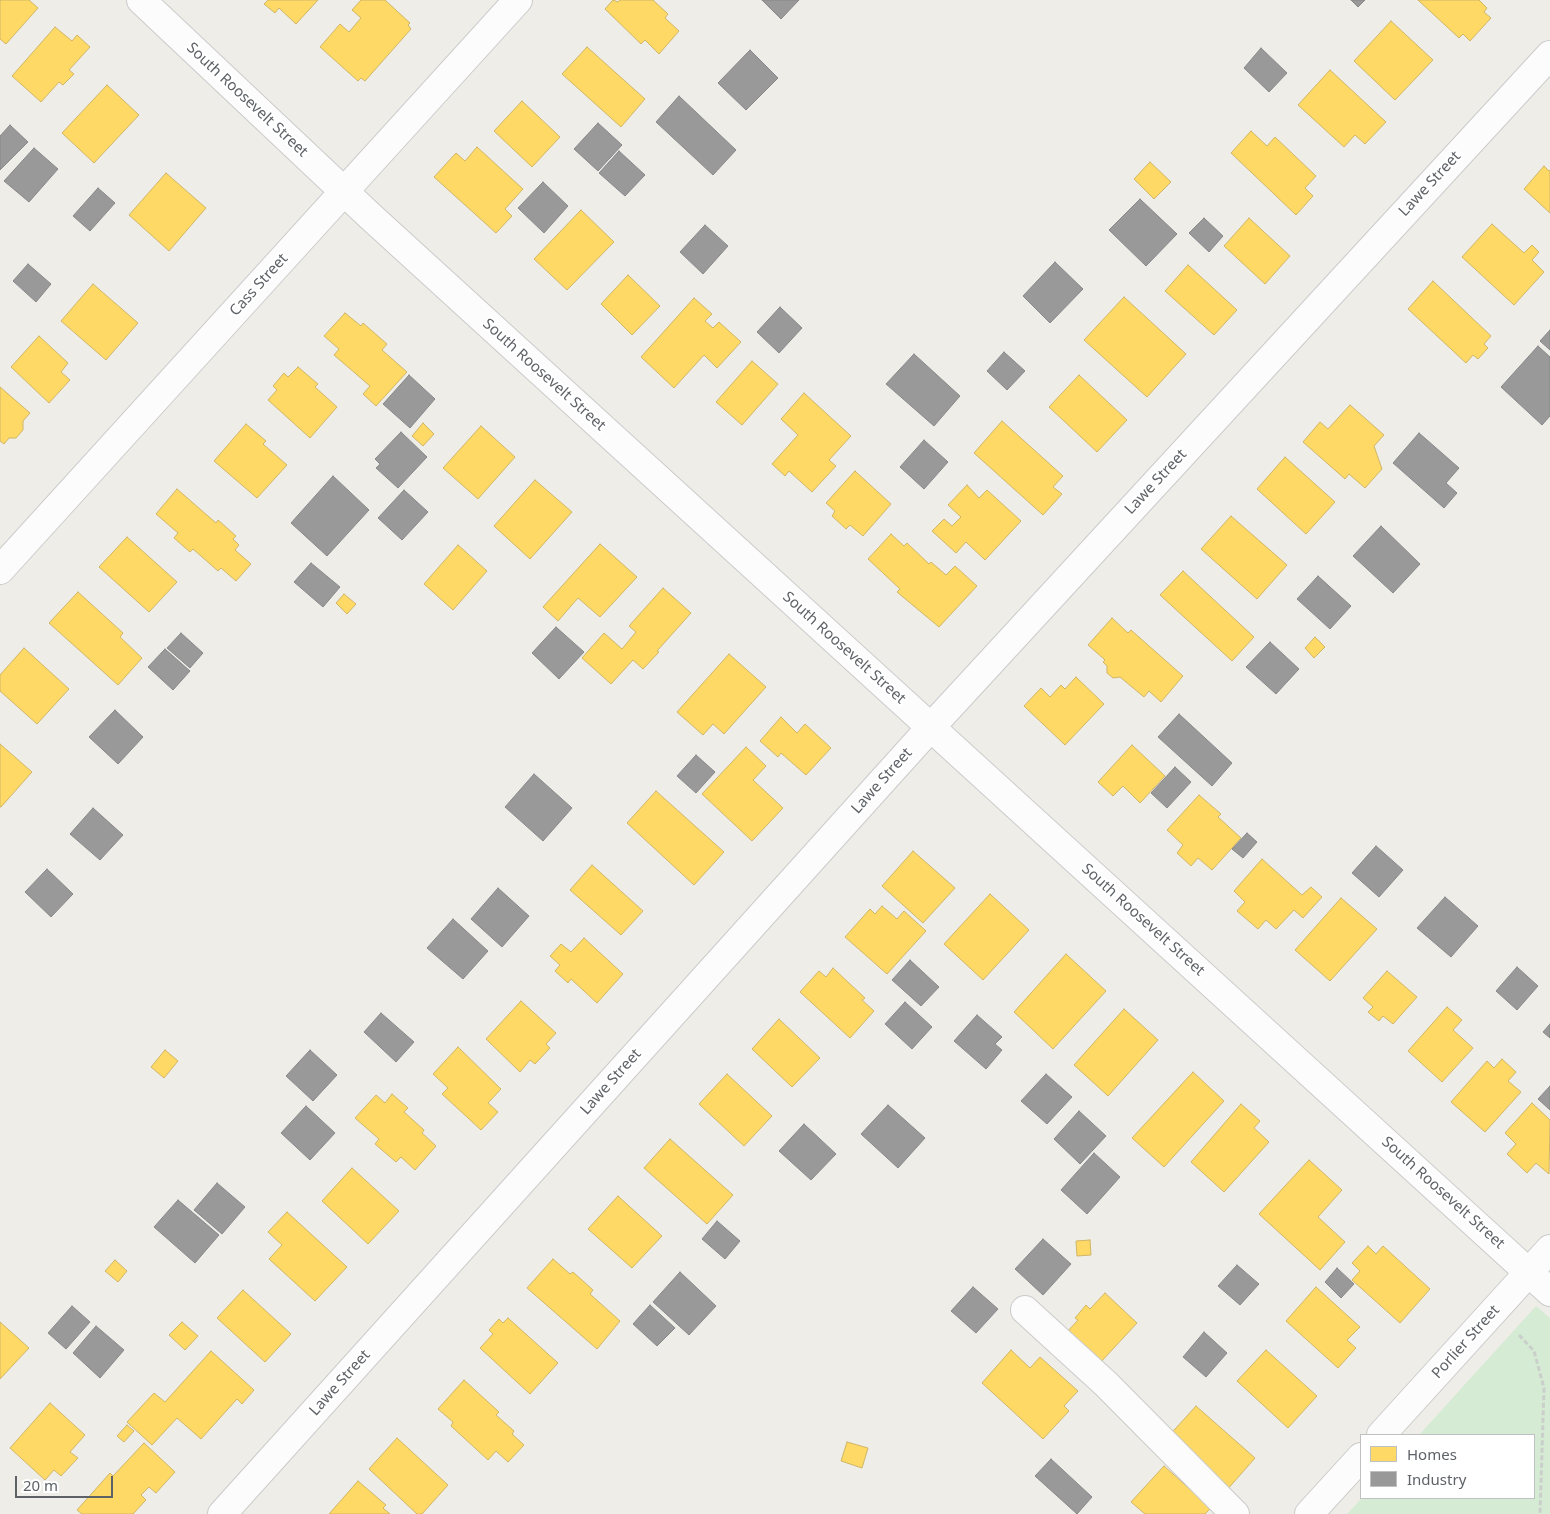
<!DOCTYPE html>
<style>
body{margin:0}
#map{position:relative;width:1550px;height:1514px;overflow:hidden;background:#eeede8;font-family:"Noto Sans",sans-serif}
canvas{display:block}
.legend{position:absolute;left:1360px;top:1434px;width:175px;height:65px;box-sizing:border-box;background:#fff;border:1px solid #bfc0c2;margin:0;padding:6px 9px;list-style:none;font-size:15px;color:#5e6267}
.legend li{display:flex;align-items:center;gap:10px;height:25px}
.legend b{width:25px;border:1px solid #bfc0c2}
.scale{position:absolute;left:15px;top:1476px;width:98px;height:22px;box-sizing:border-box;border:2px solid #5e6267;border-top:0;padding-left:6px;font-size:15px;line-height:18px;white-space:nowrap;color:#5e6267;-webkit-text-stroke:4px #fff;paint-order:stroke}
</style>
<div id="map">
<canvas width="1550" height="1514"></canvas>
<ul class="legend">
<li><b style="height:14px;background:#ffd966"></b>Homes</li>
<li><b style="height:14px;background:#999"></b>Industry</li>
</ul>
<div class="scale">20 m</div>
</div>
<script>
const ctx = document.querySelector('canvas').getContext('2d');
ctx.lineJoin = 'round';
function fillPath(path, color) { ctx.fillStyle = color; ctx.fill(path, 'evenodd'); }
const poly = rows => new Path2D(rows.map(r => 'M' + r).join(''));
function stroke(path, color, width, dash) { ctx.strokeStyle = color; ctx.lineWidth = width; ctx.lineCap = dash ? 'butt' : 'round'; ctx.setLineDash(dash || []); ctx.stroke(path); }
function write(font, color, halo, rows, align = 'center') {
  ctx.font = font + ' "Noto Sans",sans-serif'; ctx.lineWidth = 5; ctx.setLineDash([]); ctx.textBaseline = 'middle'; ctx.strokeStyle = halo; ctx.fillStyle = color; for (const [text, x, y, turn = 0] of rows) {
    ctx.save(); ctx.translate(x, y); ctx.rotate((+turn || 0) * Math.PI / 180); ctx.textAlign = isNaN(turn) ? turn : align; if (halo) ctx.strokeText(text, 0, 0); ctx.fillText(text, 0, 0); ctx.restore();
  }
}
const green = poly([
 [1536,1306,1550,1318,1550,1514,1347,1514,1362,1498,1534,1498,1534,1435,1419,1435]
]);
const homes = poly([
 [0,0,29,0,38,8,6,44,0,39,0,0],
 [268,0,318,0,296,24,279,8,275,13,264,4,268,0],
 [361,0,385,0,410,23,408,25,411,29,365,81,361,78,358,81,320,47,340,24,349,32,361,18,352,10,361,0],
 [613,0,618,2,620,0,653,0,668,14,665,18,679,31,659,54,645,40,641,44,605,9,613,0],
 [1418,0,1479,0,1487,8,1484,12,1491,18,1470,41,1463,34,1459,38,1418,0],
 [1391,21,1433,60,1395,100,1354,61,1391,21],
 [55,27,72,41,77,35,90,47,69,70,74,74,63,85,59,82,41,102,12,76,55,27],
 [587,47,645,99,621,127,562,74,587,47],
 [1330,70,1386,122,1365,144,1355,135,1344,147,1298,105,1330,70],
 [107,85,139,115,94,163,62,133,107,85],
 [522,101,560,137,532,167,494,131,522,101],
 [1251,131,1267,146,1275,137,1316,176,1305,188,1313,196,1296,215,1231,153,1251,131],
 [477,147,523,189,505,209,512,216,496,233,434,177,456,153,465,161,477,147],
 [1150,162,1171,182,1154,199,1134,179,1150,162],
 [1544,166,1549,171,1550,170,1550,213,1524,189,1544,166],
 [166,173,206,208,169,251,129,215,166,173],
 [581,210,614,242,567,290,534,259,581,210],
 [1249,218,1290,256,1265,284,1224,246,1249,218],
 [1492,224,1524,253,1532,245,1539,252,1532,260,1544,272,1514,305,1462,257,1492,224],
 [1188,265,1237,310,1214,335,1165,291,1188,265],
 [628,275,660,306,632,335,601,304,628,275],
 [1433,281,1491,336,1484,344,1488,348,1478,359,1473,355,1466,363,1408,309,1433,281],
 [93,284,138,323,106,360,61,321,93,284],
 [1124,297,1186,354,1147,397,1084,340,1124,297],
 [694,298,712,314,705,321,713,328,719,322,741,342,717,368,704,355,674,388,641,357,694,298],
 [345,313,361,326,363,323,387,344,382,350,407,372,376,406,363,394,370,386,334,355,339,349,324,336,345,313],
 [39,336,68,363,61,372,70,380,49,403,11,367,39,336],
 [752,361,778,384,742,425,716,402,752,361],
 [298,367,318,384,315,387,337,407,310,438,268,400,277,390,273,386,284,373,288,377,298,367],
 [1079,375,1127,420,1097,452,1049,407,1079,375],
 [0,387,30,413,23,421,23,430,16,438,9,438,4,444,0,441,0,387],
 [804,393,851,436,829,460,836,466,812,492,789,471,785,476,772,464,798,435,781,419,804,393],
 [1350,405,1384,435,1374,446,1382,469,1365,488,1349,474,1345,479,1303,442,1320,422,1328,429,1350,405],
 [1002,421,1063,476,1053,487,1062,494,1043,515,974,453,1002,421],
 [423,423,434,434,423,446,412,436,423,423],
 [246,424,266,441,263,444,287,465,257,498,214,461,246,424],
 [481,426,515,457,478,499,443,468,481,426],
 [1285,457,1335,502,1306,534,1257,489,1285,457],
 [855,471,891,504,863,536,850,525,846,529,832,516,835,511,826,503,855,471],
 [535,480,572,512,530,559,494,526,535,480],
 [967,485,979,498,987,490,1021,521,985,560,966,542,956,553,932,531,944,519,952,526,961,517,948,505,967,485],
 [177,489,216,523,218,520,236,536,233,539,239,545,235,550,251,564,236,581,221,568,218,571,193,549,190,552,174,538,178,533,156,514,177,489],
 [1231,516,1287,565,1257,599,1201,549,1231,516],
 [891,534,904,546,907,543,929,564,931,562,946,575,955,566,977,586,939,627,897,592,900,589,868,559,891,534],
 [127,537,177,582,149,612,99,567,127,537],
 [600,544,637,577,600,617,578,598,558,621,543,607,600,544],
 [458,545,487,571,453,610,424,584,458,545],
 [1183,571,1254,637,1232,661,1160,595,1183,571],
 [663,588,691,613,657,651,659,652,643,669,633,660,611,684,582,658,604,633,622,649,636,632,629,626,663,588],
 [78,592,123,633,120,637,142,658,118,685,49,623,78,592],
 [344,594,356,604,347,614,336,603,344,594],
 [1112,618,1128,633,1131,630,1183,676,1161,702,1149,691,1144,697,1120,677,1113,678,1107,673,1107,666,1103,662,1105,660,1088,645,1112,618],
 [1315,637,1325,647,1314,658,1305,648,1315,637],
 [24,648,69,689,37,724,0,691,0,675,24,648],
 [729,654,766,687,724,734,713,724,703,735,677,712,729,654],
 [1076,677,1104,704,1065,745,1024,706,1041,688,1050,697,1061,685,1065,689,1076,677],
 [781,717,797,733,805,724,831,748,806,775,781,753,778,757,760,741,781,717],
 [0,744,32,772,1,807,0,807,0,744],
 [1132,745,1165,776,1140,803,1123,786,1113,796,1098,782,1132,745],
 [746,747,766,766,753,780,783,808,752,841,702,794,746,747],
 [656,791,724,852,694,885,627,823,656,791],
 [1199,795,1221,814,1218,817,1241,838,1212,870,1198,858,1191,866,1177,853,1183,845,1167,830,1199,795],
 [913,851,955,888,923,923,882,886,913,851],
 [1262,859,1302,895,1311,887,1322,897,1303,918,1294,910,1276,929,1266,920,1258,929,1237,911,1245,902,1234,891,1262,859],
 [592,865,643,911,621,935,570,890,592,865],
 [990,894,1029,930,983,980,944,944,990,894],
 [1341,898,1377,929,1330,981,1295,950,1341,898],
 [882,906,897,919,904,911,926,931,887,974,845,937,870,909,875,914,882,906],
 [584,938,623,974,597,1003,571,979,568,983,555,971,560,965,550,956,561,944,571,952,584,938],
 [1066,954,1106,991,1053,1049,1014,1012,1066,954],
 [833,968,865,998,862,1000,874,1011,850,1038,800,992,819,971,826,977,833,968],
 [1387,971,1417,997,1393,1024,1383,1016,1379,1021,1368,1012,1373,1007,1363,998,1387,971],
 [521,1001,556,1033,546,1044,550,1048,535,1064,530,1060,520,1072,486,1039,521,1001],
 [1447,1007,1462,1020,1453,1030,1473,1048,1442,1082,1408,1051,1447,1007],
 [1124,1009,1158,1040,1108,1096,1074,1065,1124,1009],
 [779,1019,820,1058,792,1087,752,1049,779,1019],
 [458,1047,501,1089,488,1103,498,1112,481,1130,442,1094,448,1088,433,1074,458,1047],
 [165,1050,178,1061,164,1078,151,1067,165,1050],
 [1502,1059,1516,1072,1508,1081,1521,1092,1485,1132,1451,1102,1487,1061,1494,1068,1502,1059],
 [1193,1072,1224,1101,1164,1167,1132,1138,1193,1072],
 [727,1074,772,1116,744,1146,699,1104,727,1074],
 [392,1094,408,1108,404,1112,424,1130,422,1133,436,1146,415,1170,401,1157,396,1162,375,1144,379,1139,355,1118,376,1095,385,1103,392,1094],
 [1532,1103,1550,1120,1549,1174,1536,1163,1527,1173,1507,1154,1516,1144,1505,1133,1532,1103],
 [1241,1104,1260,1121,1254,1128,1269,1142,1224,1192,1191,1162,1241,1104],
 [670,1139,733,1195,707,1224,644,1168,670,1139],
 [1309,1160,1342,1190,1318,1217,1345,1242,1320,1270,1259,1214,1309,1160],
 [352,1168,399,1211,368,1244,322,1201,352,1168],
 [618,1196,662,1236,632,1268,588,1229,618,1196],
 [287,1212,347,1267,315,1301,269,1259,282,1245,268,1232,287,1212],
 [1090,1240,1091,1255,1077,1256,1076,1241,1090,1240],
 [1368,1246,1376,1254,1383,1246,1430,1289,1400,1323,1352,1280,1360,1271,1352,1263,1368,1246],
 [553,1259,570,1274,573,1272,593,1290,590,1294,620,1321,597,1349,527,1288,553,1259],
 [115,1260,127,1271,118,1282,105,1271,115,1260],
 [1316,1287,1360,1327,1347,1340,1356,1348,1338,1368,1286,1321,1316,1287],
 [243,1290,291,1334,265,1362,217,1318,243,1290],
 [1105,1293,1137,1323,1099,1364,1066,1333,1078,1320,1075,1318,1086,1305,1090,1309,1105,1293],
 [508,1318,558,1363,530,1394,480,1348,493,1334,489,1330,499,1319,503,1323,508,1318],
 [0,1322,29,1348,0,1379,0,1322],
 [182,1322,198,1336,185,1350,169,1335,182,1322],
 [1011,1350,1030,1368,1040,1357,1078,1391,1064,1406,1069,1411,1043,1439,982,1383,1011,1350],
 [1266,1350,1317,1396,1288,1428,1237,1381,1266,1350],
 [211,1351,254,1390,242,1404,237,1399,201,1439,177,1418,152,1445,127,1422,154,1393,165,1402,211,1351],
 [464,1380,499,1412,496,1415,514,1431,512,1434,524,1445,508,1462,496,1451,488,1460,451,1426,453,1422,438,1409,464,1380],
 [50,1403,85,1435,70,1452,78,1458,61,1476,54,1470,45,1480,10,1448,50,1403],
 [1196,1406,1255,1458,1226,1491,1166,1439,1196,1406],
 [127,1425,134,1431,124,1442,117,1436,127,1425],
 [397,1438,448,1485,422,1514,417,1514,369,1469,397,1438],
 [847,1442,868,1448,862,1468,841,1461,847,1442],
 [144,1443,175,1472,156,1493,149,1487,141,1495,146,1500,133,1514,82,1514,77,1510,110,1473,113,1476,144,1443],
 [1164,1466,1211,1508,1205,1514,1145,1514,1131,1502,1164,1466],
 [358,1481,386,1505,383,1508,390,1514,329,1514,358,1481]
]);
const industry = poly([
 [762,0,799,0,781,19,762,0],
 [1351,0,1365,0,1358,7,1351,0],
 [1261,48,1287,73,1269,92,1244,68,1261,48],
 [750,50,778,78,746,110,718,83,750,50],
 [679,96,736,150,713,175,656,122,679,96],
 [598,123,622,145,598,171,574,149,598,123],
 [10,125,28,142,0,170,0,136,10,125],
 [34,148,58,169,29,202,4,181,34,148],
 [619,151,645,175,625,196,599,173,619,151],
 [543,182,568,206,544,233,518,208,543,182],
 [98,188,115,203,90,231,73,216,98,188],
 [1140,199,1177,234,1146,266,1109,230,1140,199],
 [1204,218,1223,236,1209,252,1189,233,1204,218],
 [705,225,728,246,703,274,680,252,705,225],
 [1055,262,1083,289,1050,323,1023,296,1055,262],
 [28,264,51,284,36,302,13,281,28,264],
 [780,307,802,328,779,353,757,332,780,307],
 [1550,330,1550,350,1540,341,1550,330],
 [1538,346,1550,357,1550,416,1542,425,1501,387,1538,346],
 [1004,352,1025,371,1007,390,987,371,1004,352],
 [914,354,960,396,934,426,886,384,914,354],
 [409,375,435,399,410,428,383,404,409,375],
 [401,432,427,457,398,488,376,468,380,464,375,459,401,432],
 [1419,433,1459,468,1446,483,1457,493,1444,508,1393,463,1419,433],
 [924,440,948,462,924,489,900,467,924,440],
 [333,476,369,510,327,556,291,523,333,476],
 [404,490,428,512,402,540,378,518,404,490],
 [1381,526,1420,564,1393,593,1353,556,1381,526],
 [311,563,340,587,323,607,294,582,311,563],
 [1318,576,1351,606,1330,629,1297,599,1318,576],
 [556,627,584,652,559,679,532,653,556,627],
 [181,633,203,653,190,668,167,648,181,633],
 [1270,642,1299,669,1276,694,1246,667,1270,642],
 [165,649,190,671,173,690,148,667,165,649],
 [115,710,143,737,118,764,89,737,115,710],
 [1179,714,1232,763,1212,786,1158,737,1179,714],
 [696,755,715,772,696,793,677,776,696,755],
 [1175,767,1191,782,1167,808,1151,793,1175,767],
 [534,774,572,808,543,841,505,807,534,774],
 [93,808,123,835,100,860,70,834,93,808],
 [1247,833,1257,842,1243,858,1232,849,1247,833],
 [1376,846,1403,870,1379,897,1352,873,1376,846],
 [47,869,73,894,51,917,25,892,47,869],
 [498,888,529,916,502,947,471,919,498,888],
 [1445,897,1478,926,1451,957,1417,928,1445,897],
 [453,919,488,951,463,979,427,948,453,919],
 [910,960,939,987,921,1006,892,980,910,960],
 [1517,967,1538,986,1517,1010,1496,991,1517,967],
 [905,1002,932,1027,912,1049,885,1024,905,1002],
 [381,1013,414,1042,396,1062,364,1032,381,1013],
 [977,1015,1002,1037,995,1044,1002,1050,986,1069,954,1041,977,1015],
 [1550,1024,1550,1038,1543,1032,1550,1024],
 [310,1050,337,1075,313,1101,286,1076,310,1050],
 [1046,1074,1072,1097,1047,1124,1021,1101,1046,1074],
 [1550,1086,1550,1110,1538,1099,1550,1086],
 [888,1105,925,1138,898,1168,861,1134,888,1105],
 [306,1106,335,1133,310,1160,281,1133,306,1106],
 [1079,1111,1106,1136,1080,1164,1054,1139,1079,1111],
 [804,1124,836,1154,811,1180,779,1151,804,1124],
 [1094,1153,1120,1177,1087,1214,1061,1190,1094,1153],
 [217,1183,245,1207,222,1234,194,1210,217,1183],
 [178,1200,219,1235,195,1263,154,1227,178,1200],
 [717,1221,740,1241,725,1259,702,1239,717,1221],
 [1043,1239,1071,1264,1043,1295,1015,1269,1043,1239],
 [1237,1265,1259,1284,1240,1305,1218,1286,1237,1265],
 [1337,1268,1354,1284,1341,1298,1325,1282,1337,1268],
 [680,1272,716,1306,689,1335,653,1302,680,1272],
 [973,1287,998,1309,976,1333,951,1311,973,1287],
 [650,1305,675,1328,657,1346,633,1324,650,1305],
 [72,1306,90,1322,66,1349,48,1333,72,1306],
 [96,1326,124,1350,100,1378,73,1353,96,1326],
 [1204,1332,1227,1353,1206,1377,1183,1357,1204,1332],
 [1051,1459,1092,1497,1077,1514,1035,1476,1051,1459]
]);
const path = poly([
 [1519,1335,1534,1351,1544,1388,1540,1514]
]);
const minor = poly([
 [141,0,370,216,1550,1292],
 [0,570,518,0],
 [1025,1310,1106,1384,1235,1514],
 [1381,1435,1550,1249],
 [222,1514,931,727,1550,55],
 [1309,1514,1361,1457]
]);
const streetNames = [
 ["South Roosevelt Street",247,100,43],
 ["Lawe Street",1430,184,-47],
 ["Cass Street",259,285,-48],
 ["South Roosevelt Street",544,375,42],
 ["Lawe Street",1156,482,-47],
 ["South Roosevelt Street",844,648,42],
 ["Lawe Street",882,781,-48],
 ["South Roosevelt Street",1143,920,42],
 ["Lawe Street",611,1082,-48],
 ["South Roosevelt Street",1443,1193,42],
 ["Porlier Street",1466,1342,-48],
 ["Lawe Street",340,1383,-48]
];
fillPath(green, '#d6ebd3');
fillPath(homes, '#ffd966');
stroke(homes, '#cfb566', 1);
fillPath(industry, '#999');
stroke(industry, '#87888a', 1);
stroke(minor, '#cacbca', 30);
stroke(path, '#cacfcb', 3, [5, 2.5]);
stroke(minor, '#fcfcfc', 28);
write('15px', '#5e6267', '#fff', streetNames);
</script>
